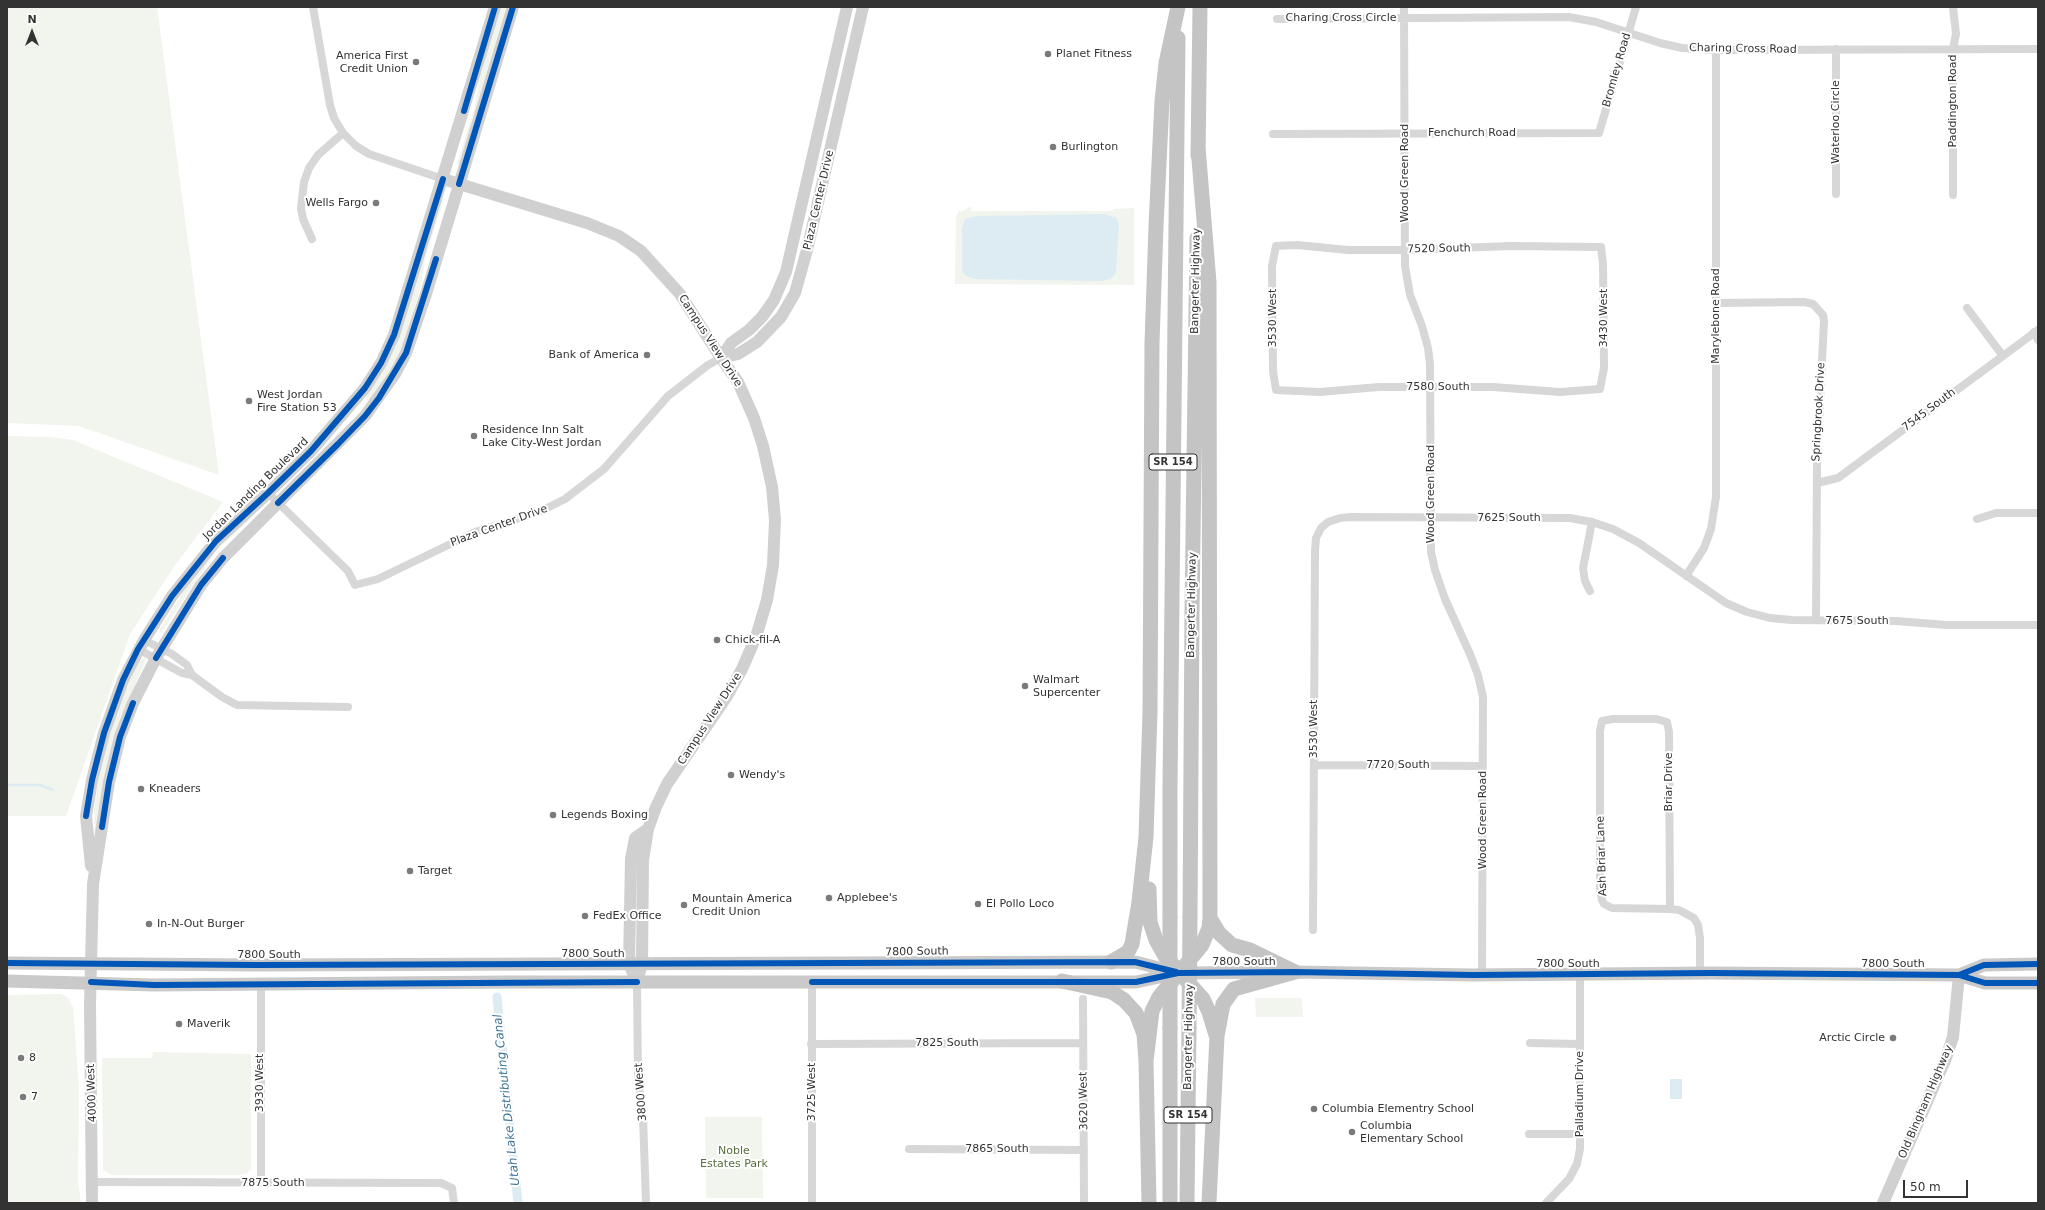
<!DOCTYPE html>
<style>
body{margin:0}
#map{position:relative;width:2045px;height:1210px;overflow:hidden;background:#fff;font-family:"DejaVu Sans",sans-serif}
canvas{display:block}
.frame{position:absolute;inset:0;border:8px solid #333;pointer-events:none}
.north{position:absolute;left:12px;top:12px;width:40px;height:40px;-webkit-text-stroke:3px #fff;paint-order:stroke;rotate:0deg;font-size:11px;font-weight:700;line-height:16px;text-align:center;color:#333}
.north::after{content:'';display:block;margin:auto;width:14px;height:18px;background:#333;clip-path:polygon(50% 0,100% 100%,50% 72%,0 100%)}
.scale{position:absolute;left:1903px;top:1180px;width:65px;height:18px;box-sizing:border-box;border:2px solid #333;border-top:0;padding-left:5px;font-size:12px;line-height:14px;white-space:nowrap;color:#333;-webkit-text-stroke:3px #fff;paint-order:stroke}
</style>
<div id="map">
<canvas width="2045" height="1210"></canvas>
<div class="frame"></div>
<div class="north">N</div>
<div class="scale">50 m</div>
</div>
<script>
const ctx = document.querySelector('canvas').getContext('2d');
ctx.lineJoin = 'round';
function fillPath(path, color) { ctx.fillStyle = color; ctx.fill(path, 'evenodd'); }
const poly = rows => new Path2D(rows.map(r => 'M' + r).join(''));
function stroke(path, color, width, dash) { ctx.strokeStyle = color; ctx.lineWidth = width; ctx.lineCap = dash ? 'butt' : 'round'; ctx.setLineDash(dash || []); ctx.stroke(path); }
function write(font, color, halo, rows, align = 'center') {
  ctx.font = font + ' "DejaVu Sans",sans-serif'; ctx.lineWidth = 4; ctx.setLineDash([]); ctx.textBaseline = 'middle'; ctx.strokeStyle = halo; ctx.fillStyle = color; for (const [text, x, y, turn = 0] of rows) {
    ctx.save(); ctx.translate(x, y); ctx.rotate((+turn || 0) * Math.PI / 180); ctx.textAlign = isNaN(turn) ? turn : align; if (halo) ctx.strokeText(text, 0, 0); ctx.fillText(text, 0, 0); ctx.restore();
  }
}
const green = poly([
 [7,7,157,7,219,475,79,426,7,423],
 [501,7,509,7,460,165,457,164,475,106,480,74],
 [442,198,444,199,426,255,420,290,404,343,388,376,370,401,367,400,366,397,380,376,395,343],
 [971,206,971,211,1113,211,1113,209,1134,208,1134,285,955,284,956,217,959,210,961,212],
 [7,436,50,437,73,440,223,502,175,565,130,634,66,816,7,816],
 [255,511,256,512,250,519,215,552,162,632,160,632,160,629,198,568,209,555],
 [145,657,146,660,126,706,95,840,94,809,98,775,116,712,135,666],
 [61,994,67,997,73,1007,79,1089,78,1182,81,1203,7,1203,7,995],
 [1255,998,1302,998,1303,1017,1256,1017],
 [153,1052,251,1054,251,1168,247,1173,239,1175,111,1175,103,1170,102,1058,152,1058],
 [705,1117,762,1117,763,1198,706,1198]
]);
const water = poly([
 [1105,214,1116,218,1119,224,1116,271,1115,275,1110,279,1102,281,975,279,966,276,962,271,962,228,965,219,977,216],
 [1670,1079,1682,1079,1682,1099,1670,1099]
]);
const stream = poly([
 [7,785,40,785,53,790]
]);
const canal = poly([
 [497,997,518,1203]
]);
const street = poly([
 [313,7,330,105,334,118,343,133,356,146,369,154,443,179],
 [1404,7,1405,266,1410,295,1422,326,1428,348,1430,364,1431,552,1435,570,1445,599,1470,654,1478,675,1483,697,1482,974],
 [1953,7,1956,34,1953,49,1953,195],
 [1277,19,1569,17,1596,22,1660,43,1682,48,1716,50,2038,49],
 [1273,134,1599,133,1636,7],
 [1836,194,1836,49],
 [312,239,303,219,301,208,304,182,309,168,318,155,343,133],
 [1297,245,1348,250,1405,250,1510,246,1601,247,1603,264,1604,368,1600,389,1560,392,1493,387,1379,387,1320,392,1276,390,1273,371,1272,266,1276,246,1297,245],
 [1716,303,1804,302,1813,304,1823,315,1824,321,1817,463,1816,620],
 [1967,308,2003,356],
 [2034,332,2038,340],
 [1817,483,1838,478,2038,330],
 [268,493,348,571,355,585,378,579,475,532,539,512,565,499,604,469,668,396,708,365,721,358],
 [1977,519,1996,513,2038,513],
 [1686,576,1704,548,1711,529,1716,497,1716,50],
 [1590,591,1585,581,1583,568,1592,522],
 [144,640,172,654,187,665,192,675],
 [138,649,182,673,192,675,222,697,237,705,348,707],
 [1314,765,1483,766],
 [1670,909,1669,732,1667,722,1656,719,1613,719,1602,721,1600,731,1600,888,1602,900,1604,904,1612,908,1670,909,1679,910,1694,918,1698,925,1700,938,1700,973],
 [1313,930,1315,551,1316,538,1321,528,1328,522,1340,518,1351,517,1570,518,1592,522,1613,529,1639,543,1726,603,1747,612,1770,618,1792,620,1896,621,1947,625,2038,625],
 [637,982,638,1080,643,1117,646,1203],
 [812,982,812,1203],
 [261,984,261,1183],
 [1083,999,1084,1203],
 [1530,1043,1580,1044],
 [811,1044,1083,1043],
 [1529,1134,1580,1134],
 [909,1149,1084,1150],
 [92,1182,441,1183,452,1188,454,1203],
 [1546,1203,1569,1179,1577,1164,1580,1149,1580,974]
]);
const secondary = poly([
 [443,179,587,223,619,236,641,251,680,294,721,358,738,382,754,418,763,446,772,487,775,520,773,565,767,600,756,637,742,669,727,696,667,784,656,807,648,829,643,860,642,964,637,982],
 [721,358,738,354,757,342,781,317,795,293,807,250,863,7],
 [721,358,731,343,749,330,762,317,774,300,786,272,847,7],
 [91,866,86,816,92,780,104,733,123,680,144,640,172,596,216,541,268,493,311,451,365,388,381,363,394,335,495,7],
 [633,973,629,964,631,859,635,838,648,829],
 [92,1203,90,1005,93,884,109,782,120,737,133,703,156,658,201,585,223,558,365,416,395,374,406,353,426,294,513,7],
 [1883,1203,1946,1058,1953,1037,1959,975]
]);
const primary = poly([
 [7,963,256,965,1135,962,1175,972],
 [1959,975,1984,965,2038,964],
 [7,981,154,985,506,982,1136,982,1178,973,1295,972,1473,975,1711,973,1959,975,1985,983,2038,983]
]);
const highway = poly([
 [1198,156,1200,7],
 [1149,889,1150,922,1156,940,1165,956,1203,999,1209,1012,1216,1035],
 [1170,917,1170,785,1178,38],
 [1190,917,1192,612,1197,238],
 [1210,918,1219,933,1232,945,1250,950,1295,972],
 [1111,962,1128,952,1132,944,1139,902,1146,837,1150,712,1152,343,1156,226,1162,101,1166,63,1178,7],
 [1062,981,1112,992,1124,1000,1136,1013,1144,1034,1146,1061,1149,1203],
 [1146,1061,1152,1011,1159,997,1202,945,1209,928,1210,918,1209,282,1198,147],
 [1170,1203,1170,1028],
 [1187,1203,1189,1028],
 [1209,1203,1217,1036,1223,1004,1234,989,1295,972]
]);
const highwayBridge = poly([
 [1170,917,1170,1028],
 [1189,1028,1190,917]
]);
const cycleway = poly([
 [464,111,495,7],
 [459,184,513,7],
 [278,503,338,444,365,416,379,398,406,353,436,259],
 [156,658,201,585,223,558],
 [86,816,92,780,104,733,123,680,138,649,172,596,216,541,268,493,311,451,365,388,381,363,394,335,443,179],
 [102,827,109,782,120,737,133,703],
 [7,963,256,965,1135,962,1176,972],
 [1959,975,1984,965,2038,964],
 [91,982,154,985,637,982],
 [812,982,1136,982,1178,973,1295,972,1473,975,1711,973,1959,975,1985,983,2038,983]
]);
const markers = [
 [1048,54,4,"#7a7a7a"],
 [416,62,4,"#7a7a7a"],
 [1053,147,4,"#7a7a7a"],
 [376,203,4,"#7a7a7a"],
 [647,355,4,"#7a7a7a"],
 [249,401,4,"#7a7a7a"],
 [474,436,4,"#7a7a7a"],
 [717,640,4,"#7a7a7a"],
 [1025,686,4,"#7a7a7a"],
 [731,775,4,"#7a7a7a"],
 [141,789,4,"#7a7a7a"],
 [553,815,4,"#7a7a7a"],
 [410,871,4,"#7a7a7a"],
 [829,898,4,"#7a7a7a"],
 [978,904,4,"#7a7a7a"],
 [684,905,4,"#7a7a7a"],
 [585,916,4,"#7a7a7a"],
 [149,924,4,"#7a7a7a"],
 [179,1024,4,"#7a7a7a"],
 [1893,1038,4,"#7a7a7a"],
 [21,1058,4,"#7a7a7a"],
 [23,1097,4,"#7a7a7a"],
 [1314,1109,4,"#7a7a7a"],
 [1352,1132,4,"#7a7a7a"]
];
const shields = [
 [1173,462,48],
 [1188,1115,48]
];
const shieldNames = [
 ["SR 154",1173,462],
 ["SR 154",1188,1115]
];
const streetNames = [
 ["Charing Cross Circle",1341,18],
 ["Charing Cross Road",1743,49,1],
 ["Bromley Road",1617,70,-74],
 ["Paddington Road",1953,101,-90],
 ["Waterloo Circle",1836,122,-90],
 ["Fenchurch Road",1472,133],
 ["Wood Green Road",1405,173,-90],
 ["Plaza Center Drive",819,200,-77],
 ["7520 South",1439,249,-1],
 ["Bangerter Highway",1196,281,-89],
 ["Marylebone Road",1716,316,-90],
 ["3530 West",1273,318,-90],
 ["3430 West",1604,318,-90],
 ["Campus View Drive",710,341,57],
 ["7580 South",1438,387],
 ["7545 South",1929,410,-37],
 ["Springbrook Drive",1819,412,-87],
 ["Jordan Landing Boulevard",256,489,-44],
 ["Wood Green Road",1431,494,-90],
 ["7625 South",1509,518],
 ["Plaza Center Drive",499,526,-20],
 ["Bangerter Highway",1192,605,-89],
 ["7675 South",1857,621],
 ["Campus View Drive",710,719,-57],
 ["3530 West",1314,729,-90],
 ["7720 South",1398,765],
 ["Briar Drive",1669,782,-90],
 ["Wood Green Road",1483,820,-90],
 ["Ash Briar Lane",1602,856,-92],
 ["7800 South",917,952,-1],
 ["7800 South",593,954],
 ["7800 South",269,955],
 ["7800 South",1244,962],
 ["7800 South",1568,964],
 ["7800 South",1893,964],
 ["Bangerter Highway",1189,1037,-89],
 ["7825 South",947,1043],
 ["3930 West",260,1083,-90],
 ["3800 West",641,1092,-94],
 ["3725 West",812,1092,-90],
 ["4000 West",92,1093,-92],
 ["Palladium Drive",1580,1094,-90],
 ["3620 West",1084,1101,-91],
 ["Old Bingham Highway",1926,1102,-67],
 ["7865 South",997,1149],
 ["7875 South",273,1183]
];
const poiNames = [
 ["Planet Fitness",1056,54],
 ["America First",408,56,"right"],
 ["Credit Union",408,69,"right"],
 ["Burlington",1061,147],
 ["Wells Fargo",368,203,"right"],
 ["Bank of America",639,355,"right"],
 ["West Jordan",257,395],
 ["Fire Station 53",257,408],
 ["Residence Inn Salt",482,430],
 ["Lake City-West Jordan",482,443],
 ["Chick-fil-A",725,640],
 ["Walmart",1033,680],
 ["Supercenter",1033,693],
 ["Wendy's",739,775],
 ["Kneaders",149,789],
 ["Legends Boxing",561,815],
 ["Target",418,871],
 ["Applebee's",837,898],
 ["Mountain America",692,899],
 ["Credit Union",692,912],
 ["El Pollo Loco",986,904],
 ["FedEx Office",593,916],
 ["In-N-Out Burger",157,924],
 ["Maverik",187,1024],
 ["Arctic Circle",1885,1038,"right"],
 ["8",29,1058],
 ["7",31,1097],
 ["Columbia Elementry School",1322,1109],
 ["Columbia",1360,1126],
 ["Elementary School",1360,1139]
];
const parkNames = [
 ["Noble",734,1151],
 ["Estates Park",734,1164]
];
const waterNames = [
 ["Utah Lake Distributing Canal",507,1100,-96]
];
fillPath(green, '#f1f5ed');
fillPath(water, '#ddebf3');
stroke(stream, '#ddebf3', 2.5);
stroke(canal, '#ddebf3', 9);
stroke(street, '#d7d7d7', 8);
stroke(secondary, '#d0d0d0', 12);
stroke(primary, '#cacaca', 13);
stroke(highway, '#c4c4c4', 15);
stroke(highwayBridge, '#c4c4c4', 15);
stroke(cycleway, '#0057b8', 6);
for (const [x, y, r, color] of markers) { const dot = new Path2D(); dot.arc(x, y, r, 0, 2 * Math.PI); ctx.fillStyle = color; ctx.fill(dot); stroke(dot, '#fff', 1.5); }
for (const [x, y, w] of shields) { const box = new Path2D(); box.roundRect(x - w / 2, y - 8, w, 16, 3); ctx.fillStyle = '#fff'; ctx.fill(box); stroke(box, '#333', 1); }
write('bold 10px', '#333', null, shieldNames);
write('11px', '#333', '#fff', streetNames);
write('11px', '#333', '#fff', poiNames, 'left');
write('11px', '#56703f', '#fff', parkNames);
write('italic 12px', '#3f7597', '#fff', waterNames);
</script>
